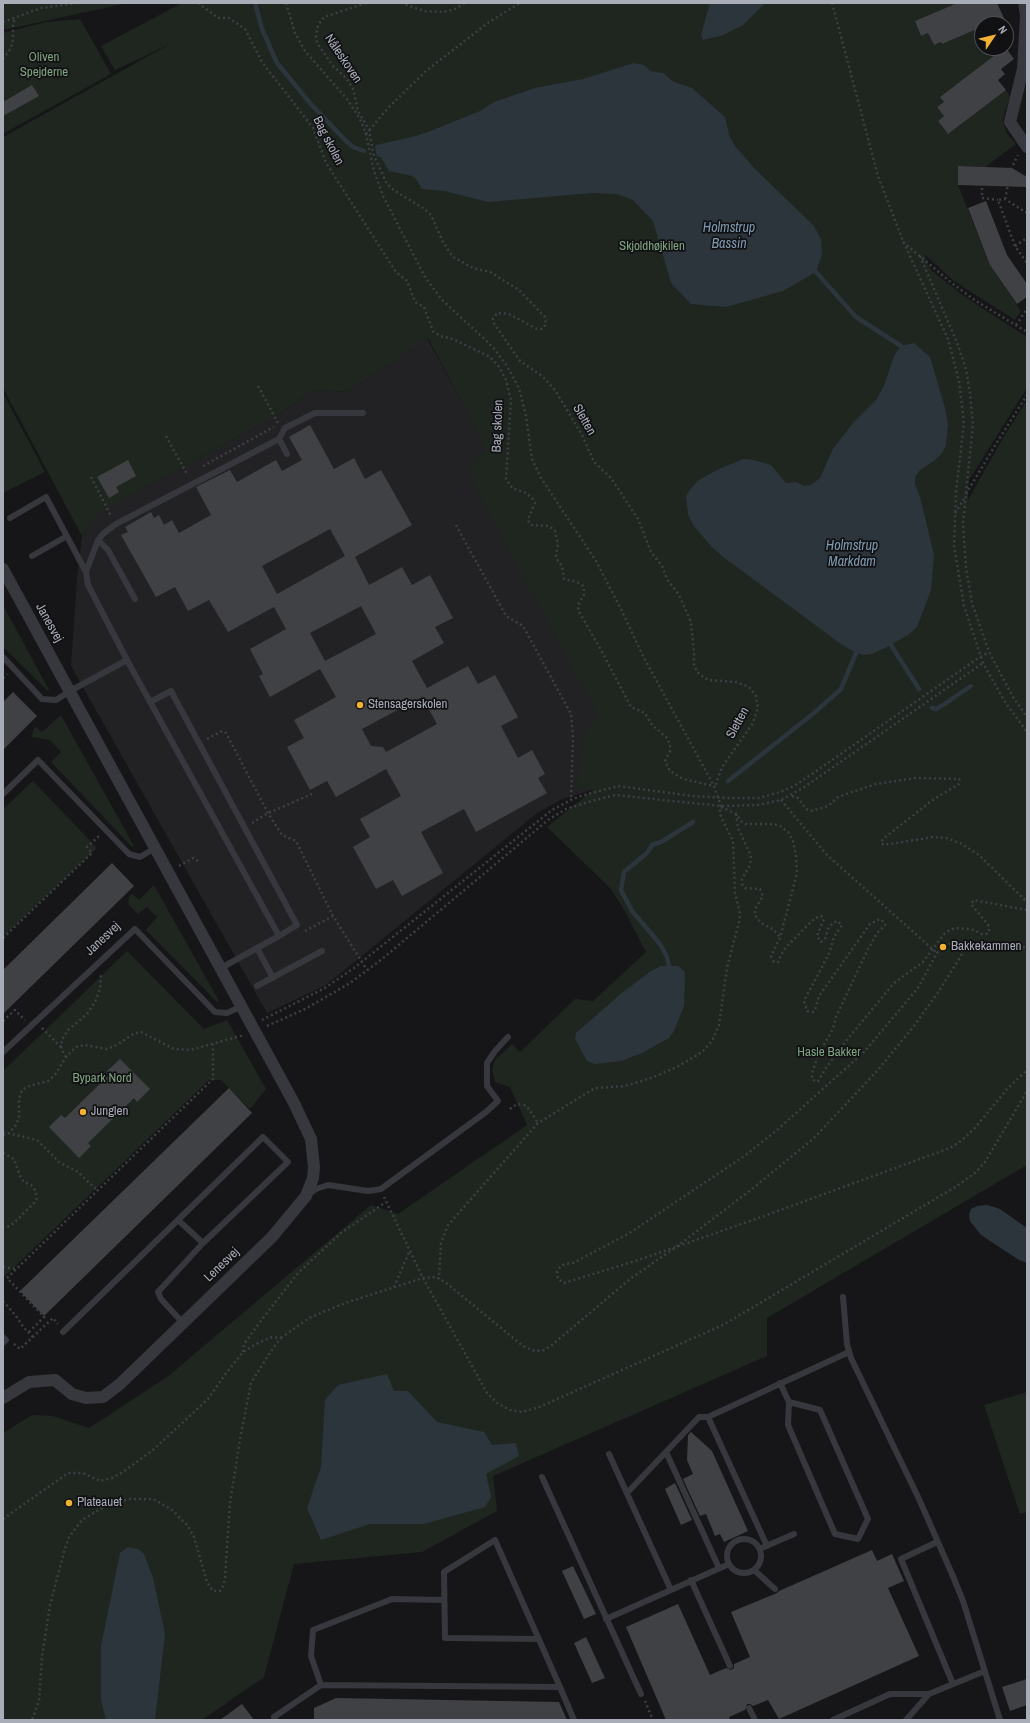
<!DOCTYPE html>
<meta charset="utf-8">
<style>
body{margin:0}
#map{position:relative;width:1030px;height:1723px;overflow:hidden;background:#161618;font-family:"Archivo Narrow",sans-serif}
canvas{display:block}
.frame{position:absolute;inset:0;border:4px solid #a8adb8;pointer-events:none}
.north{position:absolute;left:974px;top:16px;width:40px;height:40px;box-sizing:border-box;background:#111113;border:1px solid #4d4f55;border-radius:50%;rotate:55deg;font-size:11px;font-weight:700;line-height:16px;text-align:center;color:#a8adb8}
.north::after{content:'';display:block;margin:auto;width:14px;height:18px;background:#f2b134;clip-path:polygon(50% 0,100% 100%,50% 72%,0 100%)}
</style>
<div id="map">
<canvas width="1030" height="1723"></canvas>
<div class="frame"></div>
<div class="north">N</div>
</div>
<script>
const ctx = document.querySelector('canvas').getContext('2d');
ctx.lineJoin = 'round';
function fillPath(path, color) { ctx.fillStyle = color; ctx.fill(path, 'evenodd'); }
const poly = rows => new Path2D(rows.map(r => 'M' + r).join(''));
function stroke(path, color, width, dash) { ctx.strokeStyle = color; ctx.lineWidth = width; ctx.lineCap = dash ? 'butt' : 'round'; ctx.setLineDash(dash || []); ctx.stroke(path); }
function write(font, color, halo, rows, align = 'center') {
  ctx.font = font + ' "Archivo Narrow",sans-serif'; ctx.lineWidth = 3.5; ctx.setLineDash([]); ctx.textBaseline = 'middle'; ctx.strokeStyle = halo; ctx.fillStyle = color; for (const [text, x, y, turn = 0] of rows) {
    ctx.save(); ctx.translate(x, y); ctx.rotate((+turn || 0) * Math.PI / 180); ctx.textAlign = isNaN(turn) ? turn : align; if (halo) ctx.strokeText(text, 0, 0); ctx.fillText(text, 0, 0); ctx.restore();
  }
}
const built = poly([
 [427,338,649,745,595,789,562,799,536,814,326,985,267,1013,71,666,77,578,82,536,99,512,276,416,314,390,347,392]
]);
const green = poly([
 [3,3,128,3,3,30],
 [182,3,957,3,915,21,921,36,928,33,934,45,941,42,942,44,982,27,982,48,990,48,994,54,994,56,940,97,944,102,937,107,944,116,938,121,948,134,1006,90,1010,97,1005,111,1003,121,1007,134,1016,144,985,167,959,166,958,185,990,265,1021,311,1015,320,954,281,924,254,931,270,965,297,1027,337,1027,388,969,480,968,500,1003,438,1027,400,1027,1165,767,1318,767,1356,493,1476,497,1511,422,1552,294,1564,264,1677,202,1720,3,1720,3,1433,32,1415,53,1416,89,1428,167,1377,371,1205,398,1214,527,1125,510,1087,495,1082,492,1069,495,1060,512,1044,520,1052,575,999,593,1001,646,952,623,908,610,888,547,827,594,789,583,791,577,787,584,736,598,715,474,485,471,466,487,449,428,338,347,392,314,390,276,416,100,512,82,536,3,388,3,137,170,44,115,70,101,46],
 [80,19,111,74,3,134,3,33,46,22],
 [3,393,45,472,3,493],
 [3,605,49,690,48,691,3,647],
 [61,715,134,846,132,847,51,762,61,752,50,740,32,737,33,730,36,727,42,732],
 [33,781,97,848,3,937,3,809],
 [154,885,219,1001,217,1002,146,930,157,917,147,907,138,914,128,904,129,897,132,894,139,900],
 [127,951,204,1029,227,1020,266,1089,250,1109,221,1080,209,1080,3,1278,3,1071],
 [1027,1392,1027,1512,1020,1514,984,1405]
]);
const water = poly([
 [710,3,765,3,743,25,723,35,703,40,701,35],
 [634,63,644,65,650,71,663,73,674,82,692,88,725,117,729,135,735,146,755,169,814,226,821,239,822,254,816,272,783,291,726,307,691,304,671,283,653,221,633,200,616,194,593,193,488,202,445,191,422,189,416,179,412,176,389,171,381,157,377,156,375,147,376,145,416,136,433,130,480,111,494,102,535,88,583,79],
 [914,343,930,357,945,408,948,424,946,445,942,453,935,460,920,470,915,477,915,484,920,497,934,555,931,590,917,627,908,635,885,648,871,654,864,655,856,653,841,644,722,556,711,546,693,525,688,514,686,496,692,487,699,480,717,470,743,459,754,460,771,465,786,483,796,482,804,486,811,485,820,478,833,449,853,423,876,400,884,386,894,356,901,346],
 [661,966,678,966,685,972,684,1006,674,1031,669,1038,642,1053,621,1061,595,1064,587,1061,575,1039,576,1033,623,992,651,971],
 [987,1205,1000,1209,1027,1228,1027,1263,1019,1260,981,1235,970,1221,969,1214,971,1209,977,1206],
 [387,1374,394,1391,408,1391,437,1422,484,1432,492,1445,516,1443,519,1456,486,1474,491,1497,485,1507,424,1524,370,1524,321,1540,307,1508,321,1467,325,1400,338,1385],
 [128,1547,138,1549,144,1554,153,1578,165,1634,155,1720,106,1720,101,1700,101,1646,120,1553]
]);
const stream = poly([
 [255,3,262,29,277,63,310,103,345,140,353,147,364,151],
 [816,272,856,317,901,346],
 [891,645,919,689],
 [932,708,936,709,943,705,971,686],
 [728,781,814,713,841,689,856,653],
 [669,966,667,957,660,944,632,911,621,890,624,872,647,853,652,845,661,842,693,822]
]);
const building = poly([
 [957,3,997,3,1004,18,990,24,982,24,982,27,942,44,941,42,934,45,928,33,921,36,915,21],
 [990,48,1006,48,1014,59,1001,69,1005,74,998,80,1006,90,948,134,938,121,944,116,937,107,944,102,940,97,995,55],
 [32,85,39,96,3,116,3,102],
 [958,166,1012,168,1027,177,1027,187,958,185],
 [986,201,1007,255,1027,284,1027,297,1017,304,990,265,968,208],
 [310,425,334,469,354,458,365,479,381,470,412,525,355,557,369,585,402,567,412,585,430,575,453,618,435,627,444,643,412,661,427,688,468,666,478,684,495,675,518,717,501,726,518,758,532,750,545,774,538,778,547,793,476,832,464,809,421,832,443,873,402,896,393,880,376,889,353,847,370,837,360,819,401,796,386,769,336,797,327,781,310,790,287,747,304,738,294,720,336,697,320,669,270,697,259,676,263,674,250,649,286,629,274,607,228,632,209,600,188,611,175,587,156,597,121,535,128,532,125,527,151,512,154,518,159,515,164,525,172,520,179,533,211,515,196,487,230,470,237,482,276,460,282,471,302,460,289,437],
 [330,529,345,556,277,594,262,566],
 [361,606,376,634,325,661,310,633],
 [422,697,437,724,386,752,383,747,371,746,362,729],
 [128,460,136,476,116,487,119,492,109,498,97,477],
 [13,692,37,716,3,750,3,702],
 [112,863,134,886,3,1014,3,970],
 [120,1059,150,1089,137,1102,134,1098,88,1143,91,1146,79,1158,49,1127,61,1115,65,1118,110,1074,107,1071],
 [229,1088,252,1113,44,1316,20,1291],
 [691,1432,712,1451,748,1531,724,1542,720,1534,715,1536,706,1514,700,1516,683,1479,693,1474,687,1460,688,1435],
 [675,1483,692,1520,681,1525,665,1489],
 [872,1550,877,1561,892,1554,904,1581,888,1588,919,1656,779,1719,768,1700,753,1706,750,1704,747,1704,745,1710,729,1717,730,1720,666,1720,626,1627,678,1604,710,1675,726,1668,731,1670,734,1668,734,1664,750,1657,731,1612,777,1593,779,1591],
 [573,1566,596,1614,584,1619,562,1571],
 [586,1637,605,1678,592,1683,574,1643],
 [1027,1679,1027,1705,1010,1711,1002,1687],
 [336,1698,559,1702,567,1720,314,1720,314,1708],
 [242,1704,254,1720,220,1720]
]);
const path = poly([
 [198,3,218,18,229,18,245,29,262,62,313,128,326,163,396,272,407,281,415,302,424,307,433,331,440,336,453,339,490,357,499,367,506,380,511,400,506,479,512,488,526,493,532,498,535,503,528,519,529,523,532,525,549,526,555,531,558,544,556,556,558,561,562,566,564,579,577,582,583,586,584,590,584,595,579,603,578,610,601,650,631,707,645,713,652,725,667,738,670,745,670,751,665,761,670,771,683,779,714,786],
 [286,3,295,33,305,51,347,99,360,119,366,134,374,171,383,196,425,277,442,300,493,347,507,366,519,388,526,416,532,459,541,478,596,561,621,609,643,656,714,786,721,806,720,811,721,817,733,841,735,893,740,914,739,922,727,968,719,1025,712,1041,702,1052,677,1067,651,1078,625,1086,595,1088,538,1123,448,1225,441,1243,439,1279],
 [366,3,324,17,318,25,316,36,317,43,333,66,346,78,353,89,358,111,369,130,374,156,387,184,395,191,423,208,431,215,443,242,453,257,473,268,490,272,519,290,545,317,546,324,542,329,537,329,511,315,503,313,497,313,493,319,493,322,520,361,542,376,555,390,582,435,594,462,611,478,638,519,651,552,662,566,667,579,679,595,691,622,694,654,694,666,699,674,708,680,736,682,749,687,756,696,758,708,753,723,722,767,715,786],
 [401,3,424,11,443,12,455,9,465,3],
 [832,3,878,176,903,241,948,339,959,381,964,423,956,492,954,546,964,606,983,663,1005,702,1027,732],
 [3,22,41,8,78,3],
 [3,59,11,48,13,38,13,23,15,19],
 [366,134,388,108,426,71,489,22,520,3],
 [982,188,982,198,998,200],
 [1005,199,1012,167,1018,155],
 [1027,213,1005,199,998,200,1015,246,1027,263],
 [903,242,953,284,976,301,1027,332],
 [1015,246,1027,238],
 [920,256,958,345,966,369,970,393,973,424,963,523,966,568,972,603,989,652,1013,697,1027,717],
 [1016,325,1027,309],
 [258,386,278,423],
 [166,436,187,474],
 [203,466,274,427],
 [91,477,111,516],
 [966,494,996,444,1027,395],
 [955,513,964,499],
 [456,525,506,616,523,626,571,714,573,738,571,800],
 [3,678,7,674],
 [207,739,222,731,226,733,268,813,282,835,296,841,333,916,367,970],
 [792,796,798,798,806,809,811,811,828,806,838,797,849,793,876,784,915,778,959,779,960,781,959,784,934,799,883,839,881,843,884,845,933,837,946,838,960,843,979,855,1027,902],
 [781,800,827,855,937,953],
 [721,807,736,814,742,822,746,824,773,824,780,826,788,832,793,841,796,856,797,873,780,938,771,956,774,962,778,962,783,951,789,944,815,918,821,916,824,919,817,936,821,942,825,939,828,929,832,924,837,921,842,925,834,937,830,951,821,969,807,995,804,1001,807,1011,813,1012,815,1010,819,996,870,924,880,919,885,923,885,925,877,933,867,951,836,1017,833,1029,819,1053,812,1073,812,1079,816,1082,818,1081,826,1068,845,1042,894,983,923,962,945,933,952,929,959,928,974,930,982,934,986,934,989,932,989,926,971,904,974,900,1027,910],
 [736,814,738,828,751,856,750,865,742,879,742,884,745,888,760,889,763,896,755,909,755,915,761,923,773,929,780,937],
 [252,823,268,813,312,794],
 [179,866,193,858,198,861],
 [305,931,333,916],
 [3,938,92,853,87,847,99,836],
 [963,951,1027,947],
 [262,1020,325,988,354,968,552,810,571,800,581,796,618,786,693,796,727,798,759,798,780,792,794,786,812,774,977,659,989,652],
 [3,1021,15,1010,25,1020],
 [267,1026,305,1009,350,983,382,959,548,820,566,809,595,800,615,795,721,806,758,805,781,800,803,788,983,663],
 [42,1028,61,1047],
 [66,1057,61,1049,62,1040,68,1030,87,1014,95,1002,100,989,101,975],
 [510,1109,517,1104,524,1105,529,1109,538,1123],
 [3,1132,37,1140,59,1162,78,1172,98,1191],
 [3,1135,9,1133,16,1125,19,1117,19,1099,22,1090,29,1086,48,1081,55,1075,66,1057,76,1047,85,1045,107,1049,117,1045,133,1034,141,1032,174,1049,190,1050,244,1035],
 [3,1153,14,1159,20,1176,24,1182,31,1185,35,1190,37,1198,35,1202,17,1220,10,1226,3,1228],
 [384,1197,423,1278,487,1393,497,1403,510,1410,522,1412,539,1407,723,1325,957,1186,975,1173,985,1162,1027,1091],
 [3,1267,16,1269],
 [394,1287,410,1250],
 [3,1301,16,1316,24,1328,33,1337],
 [29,1332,44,1317,7,1278,213,1079,213,1044],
 [281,1338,309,1318,345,1303,423,1278,436,1277,445,1282,523,1346,535,1351,544,1350,552,1345,630,1279,676,1247,752,1189,813,1139,877,1071,914,1026,939,991,961,956,963,951,955,944,949,944,937,953,918,988,864,1052,776,1131,743,1157,628,1234,573,1263,565,1264,560,1267,557,1272,558,1279,564,1283,635,1261,676,1247,764,1216,950,1148,961,1141,974,1129,1008,1088,1027,1070],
 [14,1344,20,1349,53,1318,58,1324],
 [243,1352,244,1344,263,1318,298,1273,341,1233,386,1202],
 [3,1519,68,1473,83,1473,100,1481,112,1478,123,1472,153,1450,208,1399,224,1376,243,1352,256,1344,272,1337,281,1338,269,1354,251,1383,240,1439,230,1503,225,1578,223,1586,220,1591,213,1591,207,1582,194,1537,188,1526,171,1509,153,1499,130,1499,107,1505,82,1520,69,1537,65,1548,50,1605,42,1657,39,1701,32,1720],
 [645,1701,653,1720]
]);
const service = poly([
 [279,439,285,428,315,413,363,413],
 [10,518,46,497,86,572],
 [98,540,108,550,135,599],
 [32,556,67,536],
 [3,657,42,699,56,700,70,691,127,660,279,936,221,968],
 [127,660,88,585,86,572,98,540,104,533,116,524,279,439,287,454],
 [150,702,171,691,297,925,279,936],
 [3,794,38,760,129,854,140,857,155,848],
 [257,948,273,978],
 [257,986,322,951],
 [3,1052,135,929,215,1012,227,1013,242,1006],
 [309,1194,316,1189,328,1185,368,1191,381,1189,486,1112,498,1101,487,1086,487,1063,495,1051,508,1037],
 [178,1220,203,1243],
 [843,1297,847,1344,851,1358,919,1499,952,1574,963,1601,1000,1720],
 [63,1332,263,1137,288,1162,203,1243,158,1292,161,1299,182,1322],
 [3,1337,6,1340,3,1343],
 [780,1383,789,1402,820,1410,868,1519,858,1539,835,1534,788,1425,789,1402],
 [708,1417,767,1546],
 [666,1452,719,1568],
 [609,1454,671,1590],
 [542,1477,641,1694],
 [627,1493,699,1417,708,1417,849,1352],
 '727 1556a17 17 0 1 1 34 0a17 17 0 1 1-34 0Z',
 [937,1542,901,1559,953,1684],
 [764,1547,794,1534],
 [754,1570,775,1589],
 [691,1580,730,1666],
 [606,1619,729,1564],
 [538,1639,445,1638,444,1572,495,1540,560,1687],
 [321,1685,311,1656,313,1630,392,1599,444,1600],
 [749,1708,755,1720],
 [275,1720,274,1717,321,1685,560,1687,574,1720],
 [833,1720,890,1694,929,1694,985,1671],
 [906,1720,929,1694]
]);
const minor = poly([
 [1024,3,1026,15,1023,69,1010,122,1027,147],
 [3,569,294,1103,311,1139,314,1167,313,1178,306,1196,272,1237,120,1384,103,1397,86,1398,72,1394,55,1380,29,1382,3,1398]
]);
const markers = [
 [360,705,4,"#f2b134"],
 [943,947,4,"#f2b134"],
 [83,1112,4,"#f2b134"],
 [69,1503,4,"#f2b134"]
];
const parkNames = [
 ["Oliven",44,58],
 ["Spejderne",44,73],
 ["Skjoldhøjkilen",652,247],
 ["Hasle Bakker",829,1053],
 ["Bypark Nord",102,1079]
];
const streetNames = [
 ["Nåleskoven",343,59,56],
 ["Bag skolen",328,141,63],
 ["Sletten",584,420,60],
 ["Bag skolen",498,426,-88],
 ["Janesvej",49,623,61],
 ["Sletten",738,723,-61],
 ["Janesvej",103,939,-43],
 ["Lenesvej",222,1265,-44]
];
const poiNames = [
 ["Stensagerskolen",368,705],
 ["Bakkekammen",951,947],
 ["Junglen",91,1112],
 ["Plateauet",77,1503]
];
const waterNames = [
 ["Holmstrup",729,228],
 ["Bassin",729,244],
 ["Holmstrup",852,546],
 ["Markdam",852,562]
];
fillPath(built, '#222225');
fillPath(green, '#1e261f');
fillPath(water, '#2c353c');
stroke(stream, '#2c353c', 4.5);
fillPath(building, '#404145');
stroke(path, '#3d3f44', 2.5, [2, 3]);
stroke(service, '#37383d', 6);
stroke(minor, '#37383d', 12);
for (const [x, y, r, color] of markers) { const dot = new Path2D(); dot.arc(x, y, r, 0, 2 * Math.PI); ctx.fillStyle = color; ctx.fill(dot); stroke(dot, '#111113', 1.5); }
write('13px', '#7fa381', '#111113', parkNames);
write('13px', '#a8adb8', '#111113', streetNames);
write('13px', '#a8adb8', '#111113', poiNames, 'left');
write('italic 14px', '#7f9bb3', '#111113', waterNames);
</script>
